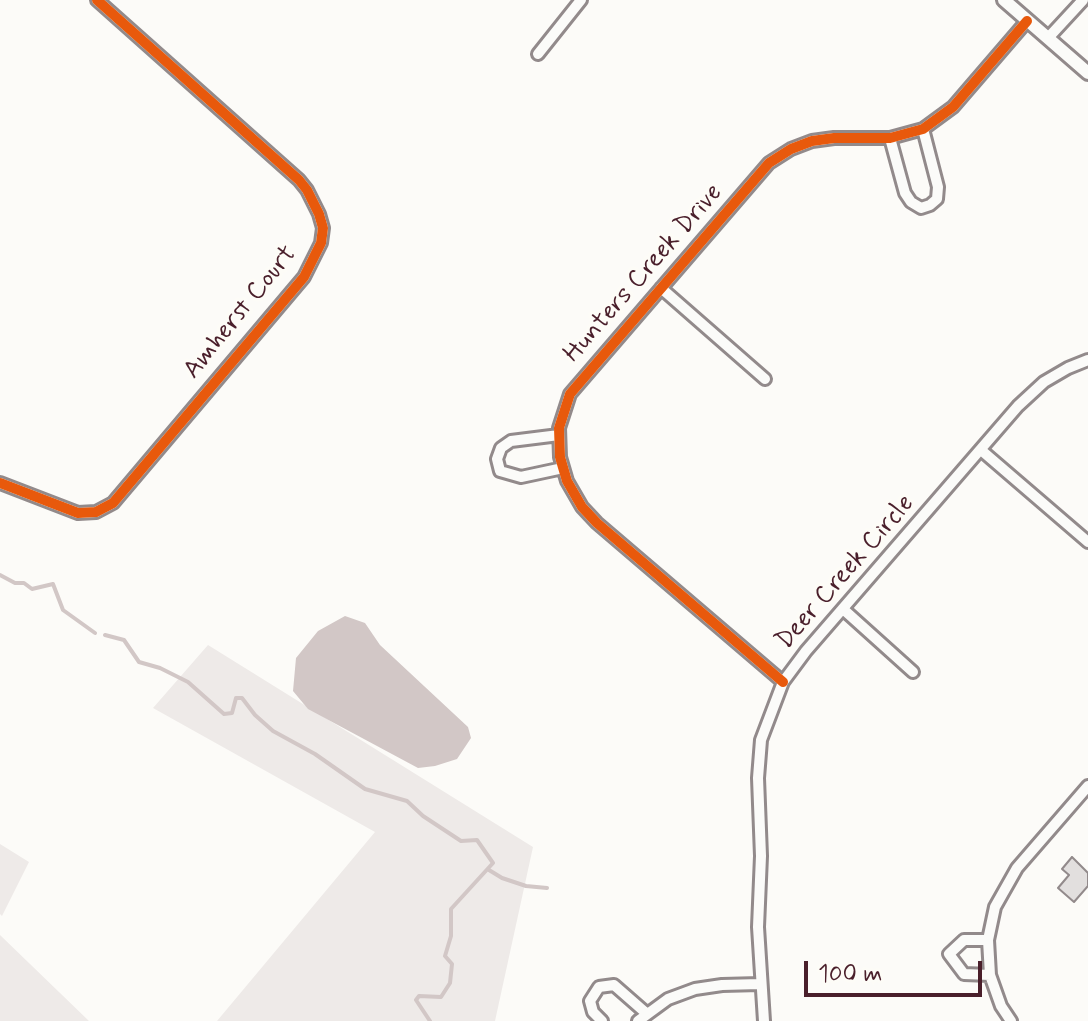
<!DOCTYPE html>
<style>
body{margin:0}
#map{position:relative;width:1088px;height:1021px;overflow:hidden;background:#fcfbf8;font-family:Mynerve,sans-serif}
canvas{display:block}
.scale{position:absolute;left:804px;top:961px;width:178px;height:36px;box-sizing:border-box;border:4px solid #4a1f2b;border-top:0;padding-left:10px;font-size:24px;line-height:28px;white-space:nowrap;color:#4a1f2b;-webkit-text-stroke:6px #fdfcf7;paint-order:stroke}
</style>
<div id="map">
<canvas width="1088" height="1021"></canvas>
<div class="scale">100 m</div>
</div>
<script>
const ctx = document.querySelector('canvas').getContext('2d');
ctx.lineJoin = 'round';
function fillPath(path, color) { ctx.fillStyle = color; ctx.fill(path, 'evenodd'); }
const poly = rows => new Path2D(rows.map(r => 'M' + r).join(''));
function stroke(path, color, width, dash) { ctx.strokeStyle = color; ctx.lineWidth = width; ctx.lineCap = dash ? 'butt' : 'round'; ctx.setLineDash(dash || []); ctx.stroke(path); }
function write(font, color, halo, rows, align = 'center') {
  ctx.font = font + ' Mynerve,sans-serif'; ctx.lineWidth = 7; ctx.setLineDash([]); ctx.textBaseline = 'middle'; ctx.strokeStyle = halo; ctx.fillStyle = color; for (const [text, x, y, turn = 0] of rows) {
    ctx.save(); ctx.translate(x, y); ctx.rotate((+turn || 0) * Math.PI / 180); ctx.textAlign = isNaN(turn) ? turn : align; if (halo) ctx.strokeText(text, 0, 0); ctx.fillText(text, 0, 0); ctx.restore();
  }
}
const green = poly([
 [208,645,533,847,495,1021,217,1021,375,832,153,708],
 [0,844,29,862,2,916,0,914],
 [0,935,89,1021,0,1021]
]);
const water = poly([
 [345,616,365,623,380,645,468,727,471,738,457,759,435,766,418,768,308,709,293,691,296,658,318,631]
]);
const stream = poly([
 [0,575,15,583,24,583,32,589,53,584,63,610,95,633],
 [105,635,124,640,139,662,160,668,188,682,224,714,232,713,236,698,242,698,255,715,273,731,315,754,365,789,407,801,423,816,461,841,477,840,493,863,451,909,451,936,445,956,452,964,450,983,441,997,419,996,416,1000,430,1021],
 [489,870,502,878,526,886,547,888]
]);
const building = poly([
 [1072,857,1088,873,1088,886,1074,902,1058,888,1069,875,1062,869,1072,857]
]);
const minor = poly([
 [1048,38,1083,0],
 [538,54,581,0],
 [890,138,905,193,911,202,921,208,930,205,937,199,938,187,923,129],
 [661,288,765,379],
 [559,435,511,441,501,448,497,459,500,471,521,477,563,468],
 [981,450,1088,542],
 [0,483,78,513,96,512,113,503,304,277,321,243,323,228,319,214,307,190,299,180,97,0],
 [843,609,913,672],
 [783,682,597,523,582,507,567,481,560,457,559,428,570,394,769,163,791,149,812,141,834,138,890,138,923,129,953,107,1027,21],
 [988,940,964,940,949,954,964,974,990,975],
 [602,1021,593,1012,590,1001,599,987,614,985,646,1013],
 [638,1021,668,999,695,989,722,985,760,984],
 [764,1021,758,927,761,856,758,778,761,740,783,682,806,651,1018,406,1044,382,1068,368,1088,360],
 [1011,1021,1001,1006,990,975,988,940,995,907,1017,868,1088,786]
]);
const tertiary = poly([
 [1004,0,1088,73]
]);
const cycleway = poly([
 [0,483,78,513,96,512,113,503,304,277,321,243,323,228,319,214,307,190,299,180,97,0],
 [783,682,597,523,582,507,567,481,560,457,559,428,570,394,769,163,791,149,812,141,834,138,890,138,923,129,953,107,1027,21]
]);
const streetNames = [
 ["Hunters Creek Drive",644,274,-49],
 ["Amherst Court",241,313,-51],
 ["Deer Creek Circle",846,573,-49]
];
fillPath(green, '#eeeae8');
fillPath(water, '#d2c7c6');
stroke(stream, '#d2c7c6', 4);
fillPath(building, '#e2dfde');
stroke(building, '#928a8b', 2);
stroke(minor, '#928a8b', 16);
stroke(tertiary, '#928a8b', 18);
stroke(minor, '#fbfbf9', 10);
stroke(tertiary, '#fbfbf9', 12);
stroke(cycleway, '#e8590c', 10);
write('26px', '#4a1f2b', '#fdfcf7', streetNames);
</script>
